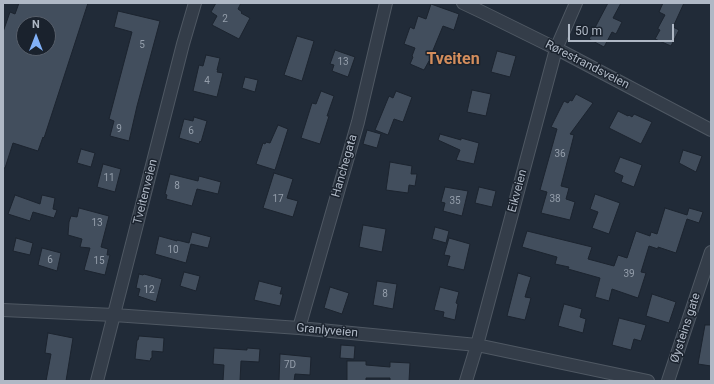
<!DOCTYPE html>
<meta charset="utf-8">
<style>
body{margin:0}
#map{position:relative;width:714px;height:384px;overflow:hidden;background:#212b38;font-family:Roboto,sans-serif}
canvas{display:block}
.frame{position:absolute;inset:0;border:4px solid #afb8c5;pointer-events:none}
.north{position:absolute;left:16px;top:16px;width:40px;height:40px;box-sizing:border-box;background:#1a222d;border:1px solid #565e6a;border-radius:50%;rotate:0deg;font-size:11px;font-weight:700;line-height:16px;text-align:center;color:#afb8c5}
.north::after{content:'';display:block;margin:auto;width:14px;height:18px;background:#81b1f8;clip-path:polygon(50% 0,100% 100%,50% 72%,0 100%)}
.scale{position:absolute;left:568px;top:24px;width:106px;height:18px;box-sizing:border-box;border:2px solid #afb8c5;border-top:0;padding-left:5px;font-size:12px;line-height:14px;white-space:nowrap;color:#afb8c5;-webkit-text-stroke:3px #1a222d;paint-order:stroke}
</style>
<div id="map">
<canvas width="714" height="384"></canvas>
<div class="frame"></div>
<div class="north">N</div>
<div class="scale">50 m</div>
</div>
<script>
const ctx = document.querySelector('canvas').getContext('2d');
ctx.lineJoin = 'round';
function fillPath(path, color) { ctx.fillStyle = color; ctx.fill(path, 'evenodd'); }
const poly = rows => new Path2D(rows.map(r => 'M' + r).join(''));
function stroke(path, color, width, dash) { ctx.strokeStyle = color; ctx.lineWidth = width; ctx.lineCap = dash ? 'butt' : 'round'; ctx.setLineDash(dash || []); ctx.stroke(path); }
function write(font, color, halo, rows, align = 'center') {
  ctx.font = font + ' Roboto,sans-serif'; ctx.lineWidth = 3; ctx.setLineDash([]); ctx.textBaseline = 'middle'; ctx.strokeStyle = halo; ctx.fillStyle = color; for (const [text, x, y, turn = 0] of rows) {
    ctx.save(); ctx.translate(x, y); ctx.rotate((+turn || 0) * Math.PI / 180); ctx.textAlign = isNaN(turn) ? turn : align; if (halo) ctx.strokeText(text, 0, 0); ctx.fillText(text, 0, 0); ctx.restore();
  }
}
const building = poly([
 [19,3,88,3,44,138,43,137,38,151,13,143,5,168,3,168,3,32,10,12,15,14,19,3],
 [24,24,48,24,48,48,24,48,24,24],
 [216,3,241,3,238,9,242,12,241,13,250,18,239,39,212,25,217,16,211,12,216,3],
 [608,3,621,3,613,18,622,22,616,34,612,32,604,47,589,39,608,3],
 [663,3,684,3,673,27,679,30,671,46,655,39,660,30,658,29,658,28,665,15,659,12,663,3],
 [431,4,459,14,454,30,443,26,431,55,434,60,429,61,424,70,410,64,413,57,412,56,415,48,404,44,410,27,414,29,418,16,426,19,431,4],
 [118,11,160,21,137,106,129,141,110,136,114,121,109,119,132,32,114,27,118,11],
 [297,36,314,41,302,81,284,75,297,36],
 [335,50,355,57,348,77,332,71,334,65,330,64,335,50],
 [497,51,516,56,510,77,491,72,497,51],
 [206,55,220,58,217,70,218,70,217,72,223,73,217,97,193,91,199,65,203,66,206,55],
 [245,77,258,80,255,92,242,88,245,77],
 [472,90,491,94,486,116,467,112,472,90],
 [321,91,334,96,327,116,329,116,320,144,301,138,312,103,316,104,321,91],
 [396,91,412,97,403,122,394,119,388,135,375,130,389,96,393,98,396,91],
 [576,94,593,103,570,134,574,135,561,186,569,188,566,199,575,202,570,220,541,213,547,192,540,190,557,129,551,127,564,101,568,103,570,100,572,101,576,94],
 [618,111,628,116,629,115,632,117,634,114,652,122,641,144,609,128,618,111],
 [194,117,207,121,201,142,200,141,199,144,179,138,184,119,193,121,194,117],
 [278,125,288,129,275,170,256,164,263,143,265,144,266,142,270,143,278,125],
 [367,130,381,134,377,148,363,144,367,130],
 [440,134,461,140,461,138,479,143,474,164,456,160,460,150,438,140,440,134],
 [81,149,95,153,91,167,77,163,81,149],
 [683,150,702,156,696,172,679,163,683,150],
 [620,157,642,165,634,187,621,182,623,176,614,172,620,157],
 [390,162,412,166,411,174,417,174,415,186,409,185,408,193,386,190,390,162],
 [103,164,121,169,115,192,97,187,103,164],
 [274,173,293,179,287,198,298,201,293,217,263,208,274,173],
 [170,174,198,181,199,176,221,182,218,194,197,189,192,206,166,199,167,195,165,194,170,174],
 [445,187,468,191,462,216,443,211,445,203,441,202,445,187],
 [479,187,496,191,492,207,475,203,479,187],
 [595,194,620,203,609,234,592,228,598,212,590,209,595,194],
 [15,195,40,204,42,195,55,198,53,209,57,210,54,218,33,212,30,221,8,214,15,195],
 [79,208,109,216,101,247,108,249,107,255,110,255,105,275,84,270,90,248,80,247,82,239,68,235,69,222,71,216,77,217,79,208],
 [665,208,687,215,689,208,703,212,699,223,687,219,676,253,658,247,658,249,649,246,641,272,646,273,638,298,612,289,609,301,595,297,600,278,568,269,569,267,555,264,557,257,522,247,527,231,592,247,588,259,614,266,618,255,627,258,636,231,650,236,651,232,657,234,665,208],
 [363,225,386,229,382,252,359,247,363,225],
 [435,227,449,231,446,243,432,239,435,227],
 [192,232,211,237,208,248,191,244,186,263,155,254,159,236,177,241,177,240,189,243,192,232],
 [16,238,33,243,30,255,13,251,16,238],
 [449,238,470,244,464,270,447,266,450,256,444,255,449,238],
 [42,248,61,253,57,271,38,265,42,248],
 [184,272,200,276,196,291,180,286,184,272],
 [518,273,531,277,525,297,531,298,525,320,507,316,518,273],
 [139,274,143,275,144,274,162,279,156,302,138,296,140,289,136,288,139,274],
 [259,281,282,287,280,294,283,294,280,306,254,300,259,281],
 [377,281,397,284,393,309,373,305,377,281],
 [330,287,349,293,342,314,324,308,330,287],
 [440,287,459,292,456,303,458,304,455,320,443,317,444,312,434,310,440,287],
 [652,294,676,302,669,323,646,316,652,294],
 [564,304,582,309,580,317,586,319,583,333,558,326,564,304],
 [619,318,646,325,641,341,634,339,631,350,612,345,619,318],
 [705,325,711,325,711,366,698,364,705,325],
 [48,333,73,338,66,381,46,381,51,354,45,353,48,333],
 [139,336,164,338,163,352,152,351,152,358,151,358,150,361,135,359,137,340,138,340,139,336],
 [341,345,355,346,354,359,340,358,341,345],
 [214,348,247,350,247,348,260,349,259,362,241,361,240,381,223,381,224,365,213,364,214,348],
 [280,354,311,357,310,375,295,374,294,381,279,381,280,354],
 [347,361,366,361,366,365,390,367,390,362,410,363,409,381,390,381,390,378,366,378,366,381,347,381,347,361]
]);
const street = poly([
 [463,3,482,12,561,51,711,130],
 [3,310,114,315,299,328,477,345,648,381],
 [299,328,358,122,386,3],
 [97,381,183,44,195,3],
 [466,381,477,345,556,49,576,3],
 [668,381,711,252]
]);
const numberNames = [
 ["2",225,19],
 ["5",142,45],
 ["13",343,62],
 ["4",207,81],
 ["9",119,129],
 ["6",191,131],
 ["36",560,154],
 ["11",109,178],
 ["8",177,186],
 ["17",278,199],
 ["38",555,199],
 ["35",455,201],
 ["13",97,223],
 ["10",173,250],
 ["6",50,260],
 ["15",99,261],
 ["39",629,274],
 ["12",149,290],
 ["8",385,294],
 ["7D",290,365]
];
const streetNames = [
 ["Rørestrandsveien",587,65,27],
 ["Hanchegata",345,166,-74],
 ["Eikveien",518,191,-75],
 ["Tveitenveien",146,192,-76],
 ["Øysteins gate",686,328,-72],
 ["Granlyveien",327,331,5]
];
const districtNames = [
 ["Tveiten",453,60]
];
fillPath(building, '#424e5d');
stroke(building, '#1c242f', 1);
stroke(street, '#4f5863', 14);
stroke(street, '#343d49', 12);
write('10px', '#949eab', null, numberNames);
write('12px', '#afb8c5', '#1a222d', streetNames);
write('bold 16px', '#d38d5c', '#1a222d', districtNames);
</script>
